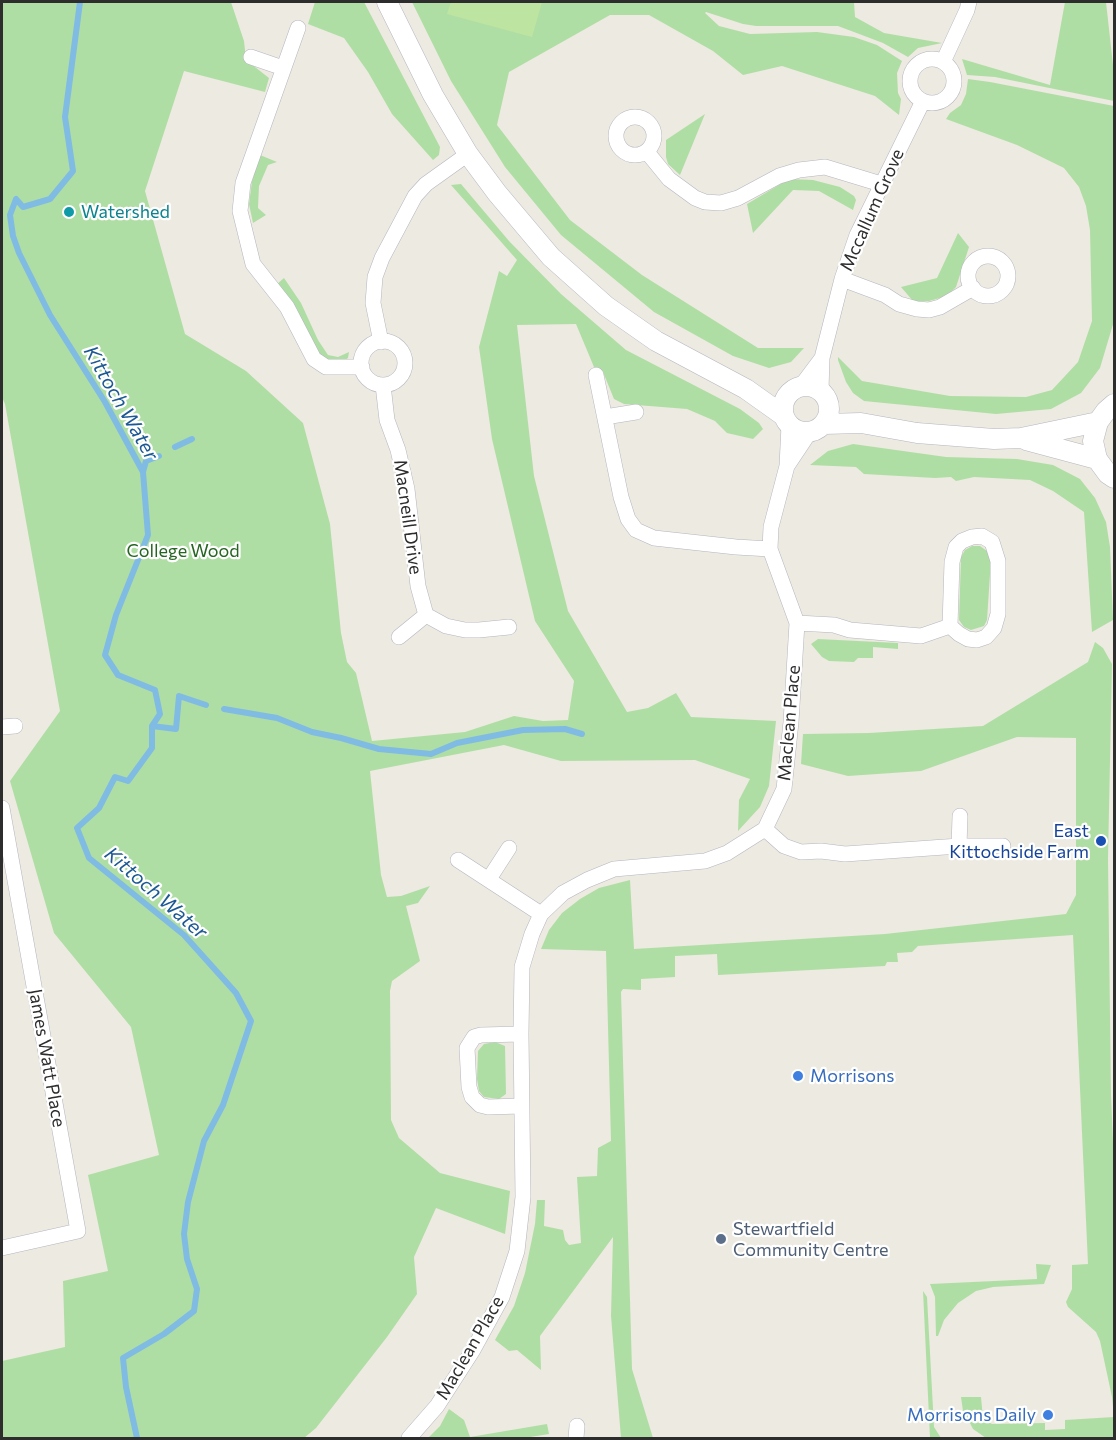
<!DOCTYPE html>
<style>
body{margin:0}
#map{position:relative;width:1116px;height:1440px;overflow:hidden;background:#edeae1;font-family:Commissioner,sans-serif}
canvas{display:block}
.frame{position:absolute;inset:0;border:3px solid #2d2d2d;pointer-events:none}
</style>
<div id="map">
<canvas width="1116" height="1440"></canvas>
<div class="frame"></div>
</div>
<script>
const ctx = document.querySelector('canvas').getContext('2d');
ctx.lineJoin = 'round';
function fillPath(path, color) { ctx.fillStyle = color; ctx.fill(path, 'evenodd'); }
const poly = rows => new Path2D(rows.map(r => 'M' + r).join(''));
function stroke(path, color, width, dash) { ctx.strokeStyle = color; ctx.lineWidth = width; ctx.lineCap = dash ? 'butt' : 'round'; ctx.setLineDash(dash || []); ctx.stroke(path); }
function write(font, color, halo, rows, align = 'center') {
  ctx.font = font + ' Commissioner,sans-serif'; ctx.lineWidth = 4.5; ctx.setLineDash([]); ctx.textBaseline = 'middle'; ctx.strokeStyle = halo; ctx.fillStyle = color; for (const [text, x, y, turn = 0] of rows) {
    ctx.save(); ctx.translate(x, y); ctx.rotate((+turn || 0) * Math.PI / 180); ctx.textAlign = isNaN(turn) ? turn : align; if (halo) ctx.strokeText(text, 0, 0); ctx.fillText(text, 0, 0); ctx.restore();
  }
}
const green = poly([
 [2,2,231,2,244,41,246,60,269,78,265,92,184,71,145,191,185,334,246,371,303,423,330,524,341,633,347,662,356,673,372,741,465,732,514,716,543,721,568,720,574,681,535,621,492,439,479,347,499,271,507,276,517,260,451,185,461,184,509,241,561,294,626,350,740,409,759,423,763,429,753,439,727,433,715,421,687,409,624,404,614,399,603,372,594,367,576,324,517,325,534,476,568,611,627,712,648,708,676,693,691,717,776,721,769,786,760,807,738,831,739,800,750,779,695,760,561,761,504,745,370,771,381,875,387,897,401,896,430,886,418,903,406,906,420,961,392,981,390,991,391,1120,399,1138,440,1173,510,1191,507,1218,505,1234,436,1208,414,1257,417,1294,387,1337,316,1428,304,1438,2,1438,2,1361,65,1347,63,1281,108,1271,88,1175,159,1155,131,1027,54,933,10,781,60,711,5,404,2,397],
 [315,2,364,2,440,147,439,155,433,160,392,114,368,72,344,38,308,24],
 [412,2,854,2,855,17,884,33,942,43,918,48,908,57,883,43,838,26,756,26,743,24,706,12,705,13,719,26,750,34,817,32,854,37,877,45,902,61,897,73,898,93,901,99,899,115,875,96,782,66,743,75,713,51,649,15,610,15,509,72,497,125,570,220,642,275,758,348,804,348,791,362,769,368,733,356,654,312,561,235,505,167,451,81],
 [1065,2,1106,2,1113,65,1114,101,995,77,967,75,962,59,1050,85],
 [968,79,990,82,1114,106,1114,321,1100,368,1081,393,1051,409,996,414,864,401,853,393,846,382,838,360,838,357,862,381,950,396,1026,397,1052,390,1078,362,1092,321,1090,230,1086,206,1079,187,1064,168,1017,145,946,119,950,113,961,105,966,94],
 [705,114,680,175,668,164,666,157,666,140],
 [260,155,277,162,268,165,259,186,258,208,266,215,253,223,249,204,252,181],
 [789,179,813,180,840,187,854,196,856,200,853,210,819,191,793,190,753,233,747,204],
 [958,233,969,247,956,287,947,296,929,301,913,301,901,287,937,278],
 [284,278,301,303,318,340,328,355,338,357,349,352,348,358,344,361,325,361,318,352,276,285],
 [853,444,946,457,1017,459,1053,465,1080,479,1095,498,1106,522,1110,547,1113,620,1092,632,1084,512,1053,491,1030,480,974,477,956,481,951,477,935,478,864,474,856,467,810,465,828,451],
 [972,546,980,546,987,551,991,559,987,620,984,626,971,630,964,627,959,620,961,557,965,550],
 [818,639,898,643,898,649,873,647,873,658,858,658,854,662,829,661,822,657,811,644],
 [1095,642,1103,648,1112,664,1108,858,1111,1095,1114,1166,1114,1438,986,1438,973,1429,967,1417,964,1418,961,1397,981,1397,983,1419,992,1424,1045,1423,1045,1430,1065,1429,1065,1420,1114,1417,1112,1397,1100,1341,1096,1332,1068,1307,1066,1302,1072,1289,1072,1265,1088,1264,1073,935,918,946,912,952,897,953,898,962,887,962,885,966,718,975,717,954,675,956,675,977,641,979,641,990,623,989,621,992,632,1369,653,1438,621,1438,611,1316,613,1237,540,1336,541,1370,517,1350,509,1351,495,1340,514,1306,525,1273,535,1224,537,1200,545,1200,544,1226,563,1230,565,1240,569,1245,581,1243,577,1177,597,1176,598,1148,611,1141,606,951,541,949,549,930,562,913,580,899,599,888,630,880,634,949,885,934,1066,914,1076,895,1076,738,1017,737,921,771,848,776,801,764,803,734,869,733,983,726,1088,662],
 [495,1042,505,1046,506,1094,499,1099,484,1097,479,1091,477,1079,478,1051,484,1044],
 [1036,1264,1051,1265,1044,1284,993,1287,976,1291,958,1303,944,1320,938,1336,936,1336,935,1297,930,1284,1037,1279],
 [923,1291,927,1297,934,1427,941,1438,930,1438],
 [449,1409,464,1420,470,1437,547,1424,549,1434,524,1438,428,1438,440,1426]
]);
const pitch = poly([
 [451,2,542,2,532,37,447,14]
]);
const stream = poly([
 [80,2,65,117,73,171,50,199,23,207,16,199,10,215,13,236,19,253,50,315,105,402,143,472,148,535,116,615,105,655,118,675,155,690,160,714,152,726,152,748,128,781,115,777,99,808,77,828,89,858,184,935,236,993,251,1021,223,1105,204,1141,188,1202,184,1234,187,1259,197,1289,194,1311,164,1334,123,1358,126,1387,137,1438],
 [175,447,192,439],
 [143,472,146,461,159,456],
 [224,709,277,718,312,732,341,738,379,749,431,754,457,743,523,730,565,729,582,734],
 [152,726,176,729,179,696,206,705]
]);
const minor = poly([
 [298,28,243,183,240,211,253,264,287,307,314,359,326,367,362,367],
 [251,57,283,68],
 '910 81a22 22 0 1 1 44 0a22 22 0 1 1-44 0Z',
 [943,62,967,10,969,2],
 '616 136a19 19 0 1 1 38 0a19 19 0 1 1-38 0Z',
 [647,152,669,179,695,198,705,202,721,203,738,198,779,176,799,170,825,167,881,184],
 '968 276a20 20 0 1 1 40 0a20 20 0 1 1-40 0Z',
 [842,279,885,295,899,304,917,309,929,310,940,307,973,288],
 '361 363a22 22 0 1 1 44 0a22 22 0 1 1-44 0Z',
 [381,342,373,303,375,277,382,258,415,196,426,184,468,154],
 [596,375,621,497,628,519,636,530,654,538,736,547,770,549],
 [383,385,387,420,398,450,407,489,418,586,426,615,446,626,465,630,479,630,509,627],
 [801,386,822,358],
 [821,390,822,358,842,279,857,235,923,101],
 [605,417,636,412],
 [787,466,809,433],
 [797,623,834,625,850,630,921,636,950,626,952,562,956,547,962,541,972,537,982,536,992,542,998,561,998,614,994,628,986,637,977,640,968,639,959,634,950,626],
 [399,637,426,615],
 [2,727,15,726],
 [2,808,78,1231,2,1248],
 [765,829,784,846,801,852,821,851,845,854,959,846,1003,846],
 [959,846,960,816],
 [458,860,541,914],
 [489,879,509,848],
 [521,1034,481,1035,474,1037,467,1048,469,1087,472,1097,480,1105,488,1107,521,1106],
 [409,1438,437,1406,473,1350,502,1297,517,1251,523,1197,521,1034,522,967,532,934,541,914,563,893,587,880,614,869,705,861,727,853,765,829,784,789,791,722,797,623,770,549,771,527,787,466,789,425],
 [576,1438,577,1426]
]);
const tertiary = poly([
 [387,2,433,95,468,154,497,193,551,257,606,306,656,341,746,389,784,416],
 '783 409a23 23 0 1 1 46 0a23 23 0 1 1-46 0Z',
 [1114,404,1106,411,1098,422,1093,441,1097,459,1108,474,1114,478],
 [824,424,861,423,917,433,994,439,1021,438,1098,422],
 [1026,440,1097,459]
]);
const markers = [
 [69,212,6,"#0f9aa8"],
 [1101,841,6,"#1a4fb4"],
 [798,1076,6,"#3f7fe0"],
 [721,1239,6,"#5c6f8a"],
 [1048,1415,6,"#3f7fe0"]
];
const streetNames = [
 ["Mccallum Grove",872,210,-66],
 ["Macneill Drive",408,517,82],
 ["Maclean Place",789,723,-85],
 ["James Watt Place",47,1058,80],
 ["Maclean Place",470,1348,-60]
];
const cultureNames = [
 ["Watershed",81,212]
];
const parkNames = [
 ["College Wood",183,551]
];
const transitNames = [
 ["East",1089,831],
 ["Kittochside Farm",1089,852]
];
const shopNames = [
 ["Morrisons",810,1076],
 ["Morrisons Daily",1036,1415,"right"]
];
const serviceNames = [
 ["Stewartfield",733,1229],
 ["Community Centre",733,1250]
];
const waterNames = [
 ["Kittoch Water",121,403,60],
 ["Kittoch Water",156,893,41]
];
fillPath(green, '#afdea4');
fillPath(pitch, '#bee4a1');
stroke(stream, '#80bbe4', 6);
stroke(minor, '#b5b5bf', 16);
stroke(tertiary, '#b5b5bf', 21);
stroke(minor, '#fff', 15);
stroke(tertiary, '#fff', 20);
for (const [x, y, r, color] of markers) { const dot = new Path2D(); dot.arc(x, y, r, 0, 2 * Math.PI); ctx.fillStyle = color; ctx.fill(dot); stroke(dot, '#fff', 2); }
write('18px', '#2d2d2d', '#fff', streetNames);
write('18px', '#0d838f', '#fff', cultureNames, 'left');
write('18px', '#276523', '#fff', parkNames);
write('18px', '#164399', '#fff', transitNames, 'right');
write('18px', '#366cbe', '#fff', shopNames, 'left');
write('18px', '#4e5e75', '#fff', serviceNames, 'left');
write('italic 20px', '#1c5993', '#fff', waterNames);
</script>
